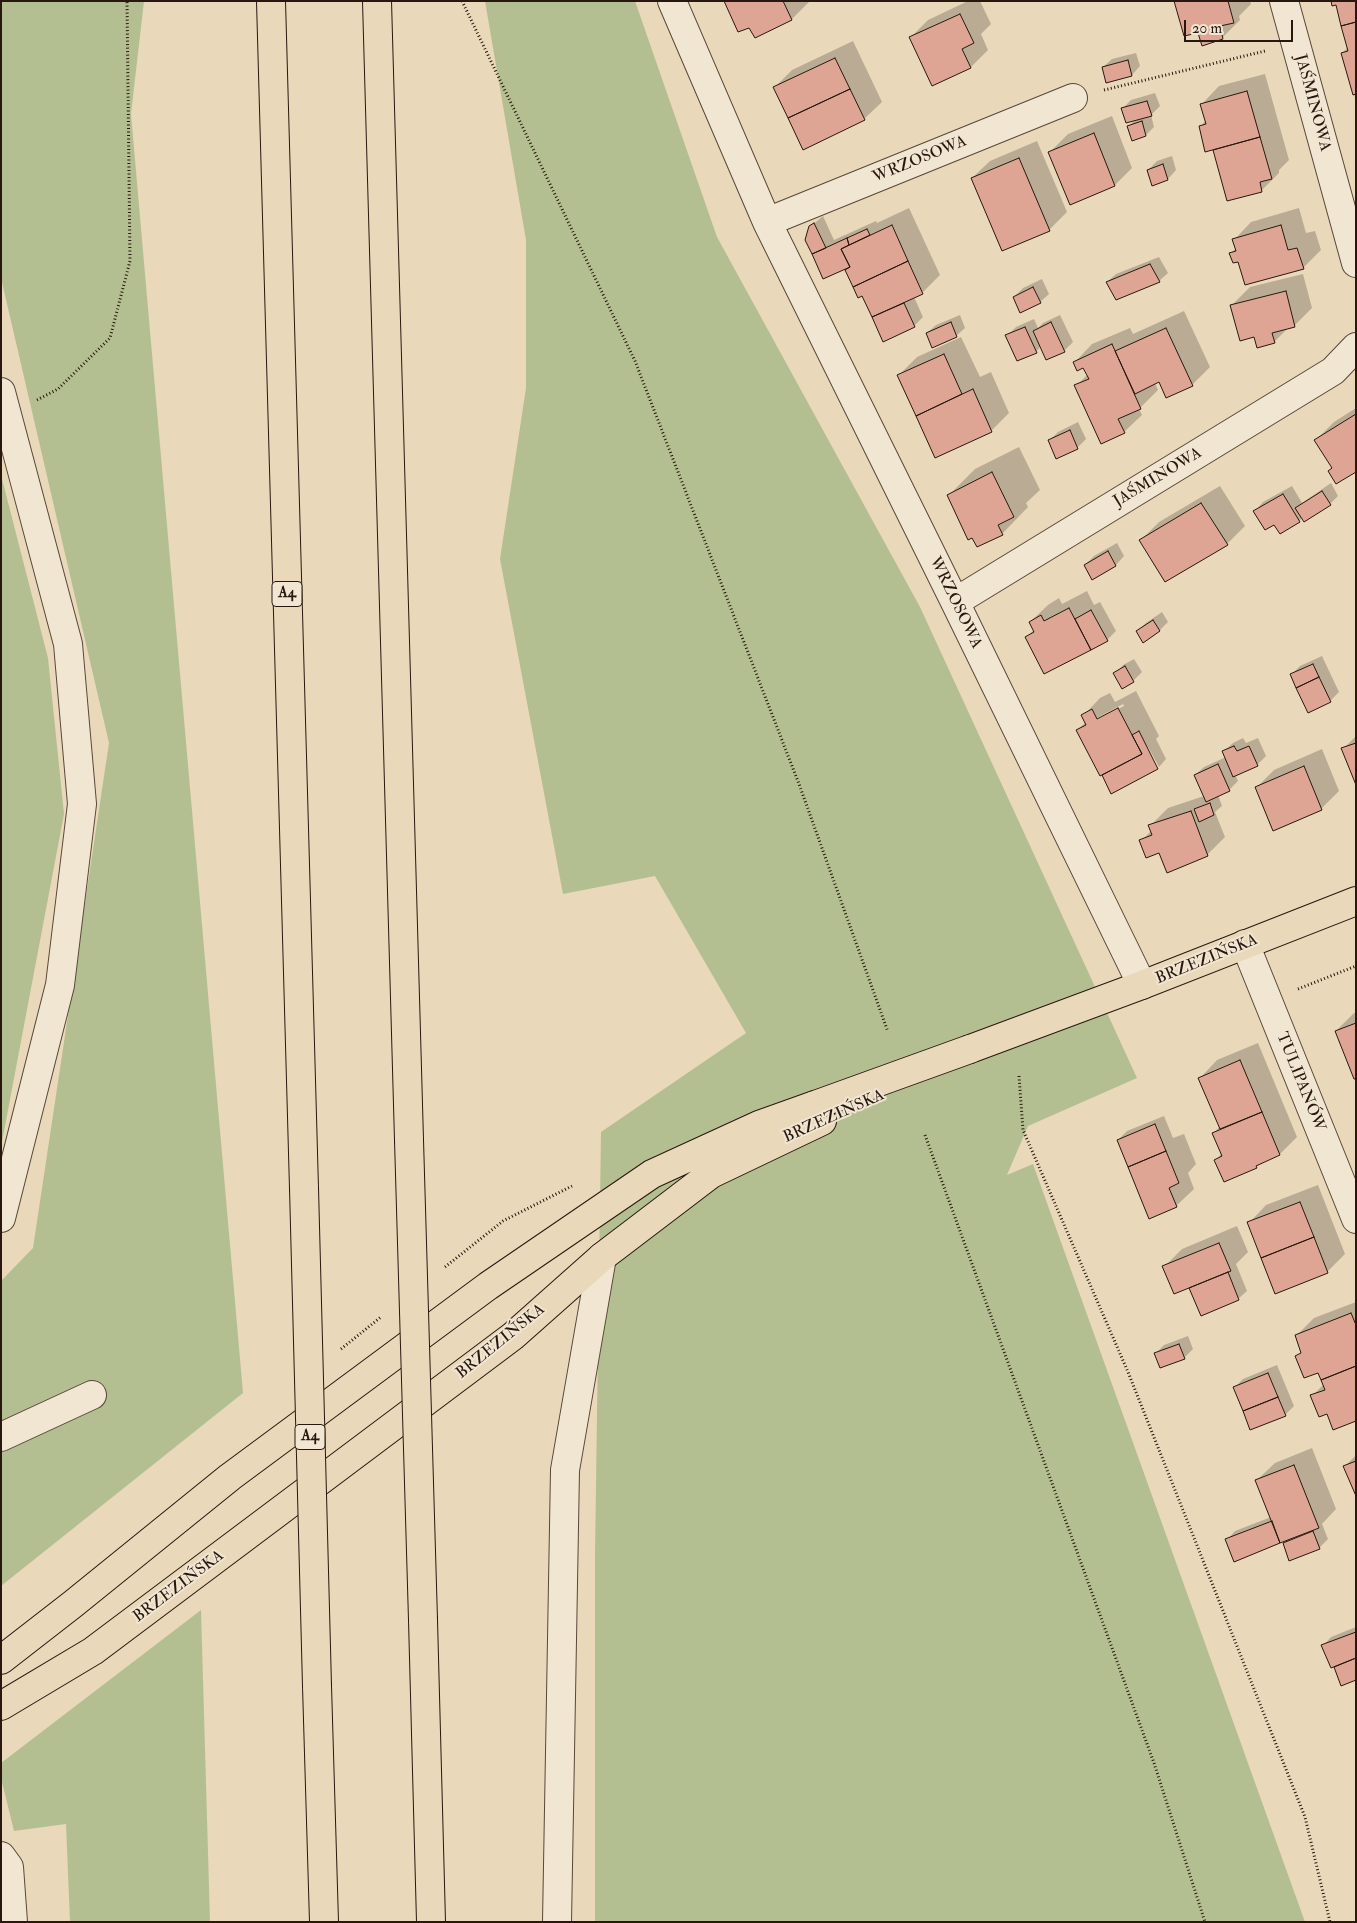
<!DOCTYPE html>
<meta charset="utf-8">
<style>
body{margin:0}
#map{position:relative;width:1357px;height:1923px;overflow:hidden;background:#e9d8b9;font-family:"IM FELL Double Pica",serif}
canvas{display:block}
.frame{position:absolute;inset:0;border:2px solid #28170f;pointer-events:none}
.scale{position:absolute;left:1184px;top:20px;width:109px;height:22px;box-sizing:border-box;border:2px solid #28170f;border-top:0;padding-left:6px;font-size:15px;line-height:18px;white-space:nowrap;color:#28170f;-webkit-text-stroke:4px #f1e6d2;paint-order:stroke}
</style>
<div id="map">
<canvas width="1357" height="1923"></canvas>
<div class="frame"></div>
<div class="scale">20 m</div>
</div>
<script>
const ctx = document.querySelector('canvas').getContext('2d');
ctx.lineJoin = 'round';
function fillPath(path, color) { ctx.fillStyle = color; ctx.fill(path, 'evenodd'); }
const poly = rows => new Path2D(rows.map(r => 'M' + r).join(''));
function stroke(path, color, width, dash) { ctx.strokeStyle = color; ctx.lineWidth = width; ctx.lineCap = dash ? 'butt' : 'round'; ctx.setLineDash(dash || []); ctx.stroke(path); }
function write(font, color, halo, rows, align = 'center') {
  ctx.font = font + ' "IM FELL Double Pica",serif'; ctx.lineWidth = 4; ctx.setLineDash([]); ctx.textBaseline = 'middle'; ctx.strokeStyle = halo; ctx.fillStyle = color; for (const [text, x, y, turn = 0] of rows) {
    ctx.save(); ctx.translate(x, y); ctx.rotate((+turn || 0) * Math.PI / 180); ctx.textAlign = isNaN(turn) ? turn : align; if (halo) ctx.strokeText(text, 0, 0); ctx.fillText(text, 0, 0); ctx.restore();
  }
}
const green = poly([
 [1,1,144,1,131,114,243,1393,1,1586,1,1281,33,1248,109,743,1,278],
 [485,1,635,1,717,237,920,607,1137,1078,1028,1126,1007,1175,1033,1164,1305,1922,595,1922,595,1555,601,1132,746,1033,655,876,563,894,500,559,526,388,526,240],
 [1,475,48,658,64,814,1,1147],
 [201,1610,210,1922,70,1922,66,1824,14,1831,1,1778,1,1763]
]);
const shadow = poly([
 [725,1,809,1,809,2,792,19,749,26],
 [968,1,980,1,991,24,981,34,988,50,971,67,911,37,928,20],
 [1176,1,1250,1,1251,4,1239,16,1240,20,1222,38,1199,31],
 [1356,1,1356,101,1342,53,1348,47,1337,3],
 [853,41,882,102,864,119,774,88,792,70],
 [1136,53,1140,66,1132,75,1103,67,1112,59],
 [1265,74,1289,160,1279,170,1279,173,1262,190,1228,200,1214,149,1200,127,1206,120,1202,104,1219,86],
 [1155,93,1160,106,1151,115,1154,127,1146,135,1129,126,1136,119,1123,108,1131,100],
 [1112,116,1132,168,1115,185,1050,152,1068,134],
 [1037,141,1067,212,1049,230,972,178,990,161],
 [1172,156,1176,170,1168,179,1148,170,1157,161],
 [909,208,940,275,922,293,914,297,923,317,914,326,884,340,863,294,846,270,850,266,824,278,810,227,823,216,834,240,876,221,877,223],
 [1299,208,1306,233,1315,231,1321,250,1303,268,1231,253,1236,248,1234,240,1251,222],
 [1159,257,1168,273,1159,281,1107,282,1116,274],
 [1303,274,1312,308,1294,326,1288,328,1274,342,1255,336,1232,305,1250,287],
 [1042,279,1049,294,1040,302,1014,297,1023,288],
 [1184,311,1210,367,1192,385,1160,380,1155,383,1158,390,1139,409,1142,415,1124,432,1076,386,1088,374,1084,366,1075,362,1092,344,1130,328,1133,334],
 [960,315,965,328,956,336,927,333,936,325],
 [1060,315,1073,342,1064,351,1041,346,1036,352,1007,336,1016,327,1034,319,1038,328,1043,323],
 [961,337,980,377,991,372,1009,413,991,431,936,456,899,375,917,357],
 [1356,408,1356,470,1329,471,1333,467,1316,440,1334,422],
 [1078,422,1086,439,1077,448,1049,441,1058,432],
 [1019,447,1040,490,1026,503,1028,507,1002,534,949,495,975,469],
 [1331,483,1338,496,1330,504,1302,518,1299,521,1275,523,1255,511,1263,502,1292,486,1302,503],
 [1220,486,1245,526,1227,544,1141,540,1159,522],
 [1117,543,1124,556,1116,565,1093,578,1085,565,1094,556],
 [1087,591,1094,605,1100,602,1116,631,1107,640,1045,673,1026,637,1034,630,1030,622,1048,605,1059,598,1062,604],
 [1162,612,1168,622,1160,630,1137,631,1146,623],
 [1322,656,1339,692,1330,701,1292,674,1300,666],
 [1134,659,1142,672,1133,681,1115,674,1123,665],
 [1136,691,1159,736,1156,739,1166,759,1159,767,1148,747,1112,792,1077,730,1086,722,1083,716,1100,698,1110,693,1115,702],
 [1123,704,1124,706,1097,720,1097,718],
 [1356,736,1356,781,1343,749],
 [1243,738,1246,743,1258,738,1266,756,1257,765,1235,774,1238,781,1229,790,1218,795,1222,806,1215,812,1225,837,1207,855,1160,852,1141,841,1152,830,1150,826,1168,808,1204,796,1195,775,1204,767,1226,757,1224,751,1233,743],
 [1322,749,1339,791,1321,809,1256,788,1274,770],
 [1354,1013,1356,1013,1356,1077,1336,1031],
 [1258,1043,1297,1137,1280,1154,1261,1162,1256,1167,1216,1160,1222,1153,1214,1133,1220,1126,1200,1078,1217,1060],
 [1164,1116,1173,1138,1184,1134,1196,1164,1188,1173,1194,1189,1176,1206,1118,1140,1127,1131],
 [1318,1185,1345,1254,1327,1272,1249,1223,1266,1205],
 [1237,1226,1248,1252,1236,1264,1247,1291,1238,1299,1190,1289,1194,1285,1164,1267,1182,1249],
 [1356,1302,1356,1420,1328,1413,1312,1396,1324,1384,1319,1371,1297,1356,1302,1351,1296,1336,1314,1318],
 [1188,1336,1193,1349,1184,1358,1155,1354,1164,1345],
 [1277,1365,1294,1406,1285,1415,1235,1387,1243,1379],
 [1312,1448,1336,1509,1322,1524,1328,1539,1319,1548,1284,1543,1288,1539,1227,1540,1235,1531,1271,1517,1257,1480,1275,1463],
 [1356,1455,1356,1493,1345,1466],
 [1356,1627,1356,1679,1342,1684,1334,1665,1323,1646,1331,1637]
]);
const building = poly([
 [724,1,783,1,792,20,755,38,749,28,738,32,724,1],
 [1174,1,1228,1,1234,23,1220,26,1223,39,1202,46,1198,33,1184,36,1174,1],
 [1331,1,1356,1,1356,22,1341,26,1336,5,1332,6,1331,1],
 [960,14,974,43,962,49,971,68,932,86,909,37,960,14],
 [1356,22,1356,94,1353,95,1341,53,1348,51,1341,26,1356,22],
 [835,58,850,89,788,118,773,87,835,58],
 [1128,60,1132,76,1106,83,1102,67,1128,60],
 [850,89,865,120,803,150,788,118,850,89],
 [1247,91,1260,137,1205,152,1199,126,1206,124,1200,104,1247,91],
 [1147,101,1152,116,1126,123,1121,108,1147,101],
 [1142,121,1146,136,1132,141,1127,126,1142,121],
 [1094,133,1115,186,1070,205,1048,152,1094,133],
 [1260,137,1272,179,1260,182,1262,192,1227,201,1213,150,1260,137],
 [1019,158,1050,231,1002,251,971,178,1019,158],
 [1163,164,1168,180,1152,186,1147,170,1163,164],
 [814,223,826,248,812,254,805,240,809,226,814,223],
 [892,225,908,261,853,287,845,270,850,267,841,249,892,225],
 [1281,225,1288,250,1297,248,1304,269,1245,285,1238,262,1233,263,1229,253,1236,251,1232,239,1281,225],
 [867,229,870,235,849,245,847,238,867,229],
 [847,238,849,245,841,249,850,267,823,279,812,254,847,238],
 [908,261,923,294,872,317,862,296,858,298,853,287,908,261],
 [1150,264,1160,282,1116,300,1106,282,1150,264],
 [1033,287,1041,303,1020,313,1013,297,1033,287],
 [1286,291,1295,327,1272,333,1275,343,1257,348,1254,337,1240,341,1230,305,1286,291],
 [904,303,915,327,883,342,872,317,904,303],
 [951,322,957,337,932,348,926,333,951,322],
 [1051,322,1065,352,1046,360,1033,331,1051,322],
 [1025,327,1037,353,1017,361,1005,335,1025,327],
 [1166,328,1193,386,1166,398,1159,382,1135,394,1115,351,1166,328],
 [1112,344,1141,409,1118,419,1125,433,1101,444,1074,385,1089,379,1083,368,1077,371,1073,362,1112,344],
 [944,354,962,394,916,416,897,375,944,354],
 [973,389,992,432,935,458,916,416,973,389],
 [1356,414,1356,472,1336,484,1328,471,1332,468,1314,440,1356,414],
 [1070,430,1078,449,1056,459,1048,440,1070,430],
 [992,472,1014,517,998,525,1003,535,977,547,972,538,968,540,947,495,992,472],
 [1322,491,1331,505,1304,522,1295,508,1322,491],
 [1283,494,1300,522,1280,534,1274,525,1265,530,1253,511,1283,494],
 [1201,503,1228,545,1165,582,1139,540,1201,503],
 [1108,551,1116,566,1092,580,1084,565,1108,551],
 [1069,608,1091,650,1044,674,1025,637,1034,632,1029,622,1041,615,1044,621,1069,608],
 [1091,610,1108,641,1091,650,1075,619,1091,610],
 [1153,620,1160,631,1143,643,1136,631,1153,620],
 [1313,664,1319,677,1296,688,1290,674,1313,664],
 [1125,666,1134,682,1122,689,1113,673,1125,666],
 [1319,677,1331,702,1308,713,1296,688,1319,677],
 [1118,708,1142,754,1100,776,1076,730,1086,725,1081,715,1092,709,1097,719,1118,708],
 [1139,731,1158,769,1111,794,1102,775,1142,754,1132,735,1139,731],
 [1356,743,1356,785,1341,748,1356,743],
 [1234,746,1237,751,1249,746,1258,766,1233,777,1222,751,1234,746],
 [1218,764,1230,791,1206,802,1194,775,1218,764],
 [1304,766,1322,810,1273,831,1255,787,1304,766],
 [1210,803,1214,815,1199,822,1194,809,1210,803],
 [1191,811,1208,856,1167,873,1159,853,1146,858,1139,840,1152,835,1148,825,1191,811],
 [1356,1023,1356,1079,1354,1079,1335,1031,1356,1023],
 [1240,1060,1262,1112,1220,1129,1198,1078,1240,1060],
 [1262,1112,1280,1155,1256,1166,1257,1168,1224,1182,1214,1160,1222,1156,1212,1133,1262,1112],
 [1155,1124,1166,1151,1128,1167,1117,1140,1155,1124],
 [1166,1151,1179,1183,1169,1188,1177,1207,1149,1219,1128,1167,1166,1151],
 [1300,1202,1314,1237,1261,1258,1247,1222,1300,1202],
 [1314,1237,1328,1273,1275,1294,1261,1258,1314,1237],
 [1219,1243,1231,1271,1174,1294,1162,1266,1219,1243],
 [1228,1272,1239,1300,1201,1316,1189,1288,1228,1272],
 [1351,1313,1356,1325,1356,1366,1321,1380,1318,1373,1304,1378,1295,1356,1301,1353,1295,1335,1351,1313],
 [1179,1344,1185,1359,1160,1368,1154,1353,1179,1344],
 [1356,1366,1356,1421,1333,1430,1327,1414,1319,1417,1310,1395,1325,1390,1321,1380,1356,1366],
 [1268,1373,1278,1397,1243,1411,1233,1387,1268,1373],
 [1278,1397,1286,1416,1250,1430,1243,1411,1278,1397],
 [1356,1461,1356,1496,1343,1466,1356,1461],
 [1294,1465,1319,1528,1280,1543,1255,1480,1294,1465],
 [1272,1521,1280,1543,1234,1562,1225,1539,1272,1521],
 [1313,1531,1320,1549,1289,1561,1283,1543,1313,1531],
 [1356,1632,1356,1658,1331,1668,1321,1645,1356,1632],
 [1356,1658,1356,1680,1341,1686,1334,1667,1356,1658]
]);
const path = poly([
 [462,1,635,361,799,784,888,1032],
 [1104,90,1265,51],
 [37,400,58,389,110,338,130,261,127,1],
 [1298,989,1356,966],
 [1019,1076,1023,1130,1128,1372,1305,1817,1330,1922],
 [925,1135,1154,1763,1205,1922],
 [445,1267,503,1221,572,1186],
 [341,1349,381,1317]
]);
const minor = poly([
 [672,1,767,222,955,602,1142,985],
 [1284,1,1356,263],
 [767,222,1073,98],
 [1,392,68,644,82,804,60,985,1,1218],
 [955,602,1333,371,1356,347],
 [1245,944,1356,1219],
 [1,1437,92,1395],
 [1,1856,9,1867,13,1922],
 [557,1922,565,1470,602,1257]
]);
const major = poly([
 [970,1049,1142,985,1356,901],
 [1,1660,73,1604,230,1477,488,1286,652,1174,759,1125,815,1105],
 [1,1706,93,1651,513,1336,602,1257,711,1174,822,1121]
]);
const highway = poly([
 [271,1,304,1188],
 [377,1,409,1140],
 [423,1620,431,1922],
 [317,1686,324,1922]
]);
const majorBridge = poly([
 [815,1105,970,1049]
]);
const highwayBridge = poly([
 [409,1140,423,1620],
 [304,1188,317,1686]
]);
const shields = [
 [287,594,30],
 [310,1437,30]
];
const shieldNames = [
 ["A4",287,594],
 ["A4",310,1437]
];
const streetNames = [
 ["JAŚMINOWA",1312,103,75],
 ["WRZOSOWA",920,160,-22],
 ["JAŚMINOWA",1158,478,-31],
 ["WRZOSOWA",955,603,64],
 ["BRZEZIŃSKA",1207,960,-22],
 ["TULIPANÓW",1300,1082,68],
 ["BRZEZIŃSKA",834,1117,-24],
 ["BRZEZIŃSKA",501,1342,-39],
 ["BRZEZIŃSKA",179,1587,-37]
];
fillPath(green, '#b4bf91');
fillPath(shadow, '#0003');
fillPath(building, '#dfa594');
stroke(building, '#28170f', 1);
stroke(minor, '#58473a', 30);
stroke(major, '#28170f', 30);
stroke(highway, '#28170f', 30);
stroke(path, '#28170f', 3, [1, 2.5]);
stroke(minor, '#f1e6d2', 28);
stroke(major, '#e9d8b9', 28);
stroke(highway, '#e9d8b9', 28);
stroke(majorBridge, '#28170f', 30, []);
stroke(highwayBridge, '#28170f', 30, []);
stroke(majorBridge, '#e9d8b9', 28);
stroke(highwayBridge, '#e9d8b9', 28);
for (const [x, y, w] of shields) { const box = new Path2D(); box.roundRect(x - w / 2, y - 12.5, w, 25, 4); ctx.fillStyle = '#f1e6d2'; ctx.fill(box); stroke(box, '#28170f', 1); }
write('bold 15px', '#28170f', null, shieldNames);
write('16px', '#28170f', '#f1e6d2', streetNames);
</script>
